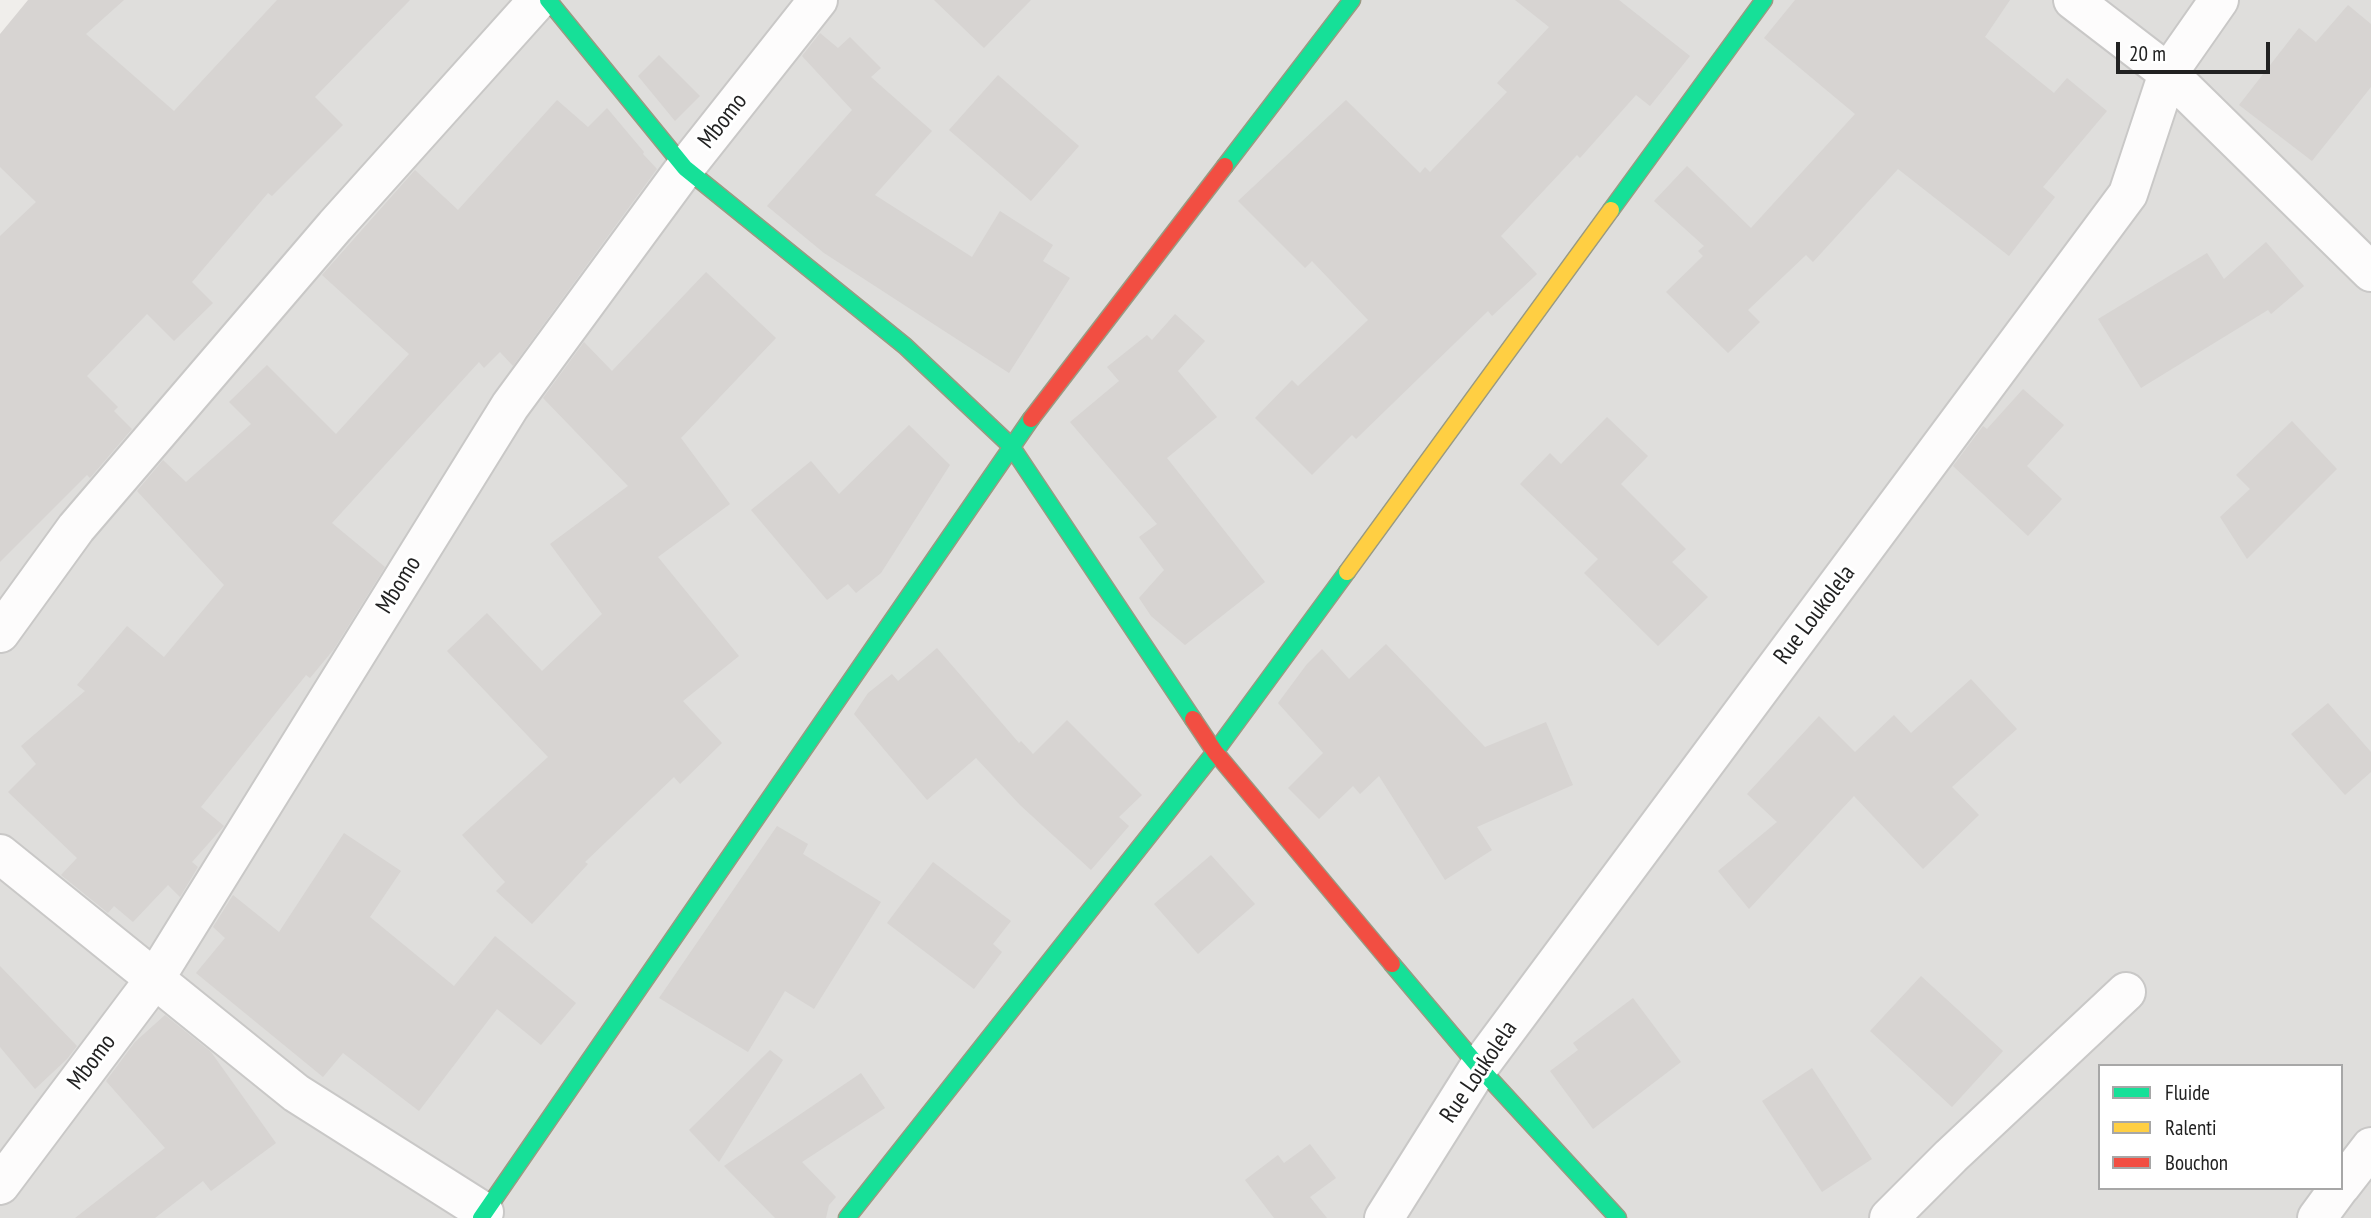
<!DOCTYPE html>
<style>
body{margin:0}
#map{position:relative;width:2371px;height:1218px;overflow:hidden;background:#f0eeeb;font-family:"PT Sans Narrow",sans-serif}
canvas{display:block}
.legend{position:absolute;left:2098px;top:1064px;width:245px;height:126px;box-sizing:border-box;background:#fff;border:2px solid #a7a7a7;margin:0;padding:9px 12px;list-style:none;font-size:21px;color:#222}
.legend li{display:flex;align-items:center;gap:14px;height:35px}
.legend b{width:35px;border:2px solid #a7a7a7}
.scale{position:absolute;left:2116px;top:42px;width:154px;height:32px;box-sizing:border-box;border:4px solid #222;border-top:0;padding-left:9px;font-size:21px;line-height:24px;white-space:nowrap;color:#222;-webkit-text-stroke:5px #fff;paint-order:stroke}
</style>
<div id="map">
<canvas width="2371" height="1218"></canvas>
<ul class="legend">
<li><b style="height:9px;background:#16e098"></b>Fluide</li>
<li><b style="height:9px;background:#ffcf43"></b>Ralenti</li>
<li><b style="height:9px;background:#f24e42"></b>Bouchon</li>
</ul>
<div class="scale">20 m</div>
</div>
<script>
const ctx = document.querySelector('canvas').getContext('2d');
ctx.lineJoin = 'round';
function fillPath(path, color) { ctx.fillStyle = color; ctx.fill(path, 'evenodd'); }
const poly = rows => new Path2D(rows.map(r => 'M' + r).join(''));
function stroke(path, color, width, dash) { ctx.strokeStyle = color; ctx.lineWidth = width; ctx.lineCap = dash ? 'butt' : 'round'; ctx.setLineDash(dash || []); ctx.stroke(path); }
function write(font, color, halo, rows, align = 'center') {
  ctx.font = font + ' "PT Sans Narrow",sans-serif'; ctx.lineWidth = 6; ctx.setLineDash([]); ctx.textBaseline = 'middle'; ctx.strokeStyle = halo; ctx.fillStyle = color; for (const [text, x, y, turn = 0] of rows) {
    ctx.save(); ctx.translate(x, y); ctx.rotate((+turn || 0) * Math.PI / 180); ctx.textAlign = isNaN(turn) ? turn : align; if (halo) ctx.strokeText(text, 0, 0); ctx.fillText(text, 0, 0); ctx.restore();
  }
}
const residential = poly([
 [49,0,2371,0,2371,1218,0,1218,0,67],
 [2100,1066,2341,1066,2341,1188,2100,1188]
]);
const building = poly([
 [28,0,124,0,86,34,174,111,277,0,410,0,315,97,343,125,272,196,268,193,192,282,213,303,174,341,147,314,87,376,118,407,114,411,132,429,90,478,87,475,0,562,0,236,36,202,0,167,0,34],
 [934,0,1031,0,984,48],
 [1515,0,1619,0,1690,56,1650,106,1636,95,1580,158,1577,155,1501,236,1537,274,1535,276,1492,316,1488,311,1356,439,1352,435,1312,475,1255,418,1292,380,1298,386,1368,320,1312,261,1305,268,1238,201,1346,100,1420,173,1425,167,1430,172,1507,92,1497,83,1549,27],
 [1795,0,2010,0,1985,37,2054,93,2067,78,2107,111,2043,187,2055,197,2009,256,1898,169,1813,262,1806,255,1748,310,1760,322,1728,353,1666,292,1703,256,1698,251,1704,246,1654,201,1687,166,1751,228,1855,114,1764,38],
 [2348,5,2371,24,2371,87,2312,161,2239,105,2299,28,2316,42],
 [820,33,838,48,850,37,881,68,871,77,932,131,875,195,972,257,1000,211,1053,245,1043,261,1070,278,1009,373,824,253,767,206,852,110,802,56],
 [659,55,700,96,675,121,638,76],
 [998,75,1079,146,1031,201,949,130],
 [557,100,588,127,607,108,644,152,643,154,657,169,513,366,500,352,484,368,479,362,332,523,385,567,334,649,310,678,306,675,201,807,224,826,192,862,198,867,180,897,168,885,133,922,114,906,108,913,61,875,77,858,8,792,36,764,21,746,85,691,77,685,127,626,164,657,224,585,137,491,163,460,186,482,251,424,229,402,267,365,336,434,409,354,322,275,415,170,458,210],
 [2266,242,2304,286,2271,314,2268,310,2141,388,2098,319,2207,253,2224,279],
 [706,272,776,338,681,438,730,504,658,557,739,656,683,701,722,743,680,784,674,777,585,862,588,864,532,924,496,891,505,882,462,835,548,757,447,651,487,613,542,671,602,614,550,544,628,486,543,398,584,342,612,371],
 [1175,314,1205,341,1178,371,1217,417,1167,458,1265,582,1185,645,1151,616,1139,598,1164,570,1139,537,1157,524,1070,422,1119,381,1107,367,1147,335,1152,340],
 [2023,389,2064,425,2027,466,2062,499,2028,536,1953,466,1983,426,1987,429],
 [1607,417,1648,456,1621,484,1686,549,1672,562,1708,597,1658,646,1584,573,1598,559,1520,484,1550,453,1561,464],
 [2292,421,2337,469,2247,559,2220,517,2250,489,2236,475],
 [909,425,950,465,881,573,856,593,848,584,827,600,751,510,811,461,839,494],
 [1386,644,1485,747,1546,722,1573,785,1477,827,1492,850,1445,880,1379,776,1360,794,1353,786,1319,819,1288,788,1323,753,1278,703,1307,664,1322,649,1349,679],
 [937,648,1019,743,1021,741,1033,754,1067,720,1142,795,1119,817,1129,826,1091,870,1020,805,976,758,927,800,854,714,868,693,892,674,898,681],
 [1971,679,2017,729,1952,787,1979,815,1923,869,1854,796,1749,909,1718,871,1777,822,1747,794,1819,716,1855,752,1894,715,1911,733],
 [2328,703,2371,752,2371,772,2345,795,2291,734],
 [777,826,808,844,803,854,881,902,814,1009,785,991,748,1052,659,998],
 [344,833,401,871,370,917,454,986,495,936,576,1003,541,1045,497,1009,419,1111,343,1053,323,1077,196,973,225,938,213,927,233,895,279,932],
 [1211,855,1255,904,1198,954,1154,904],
 [933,862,1011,921,993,944,1002,952,974,989,887,923],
 [0,966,77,1046,67,1059,35,1089,0,1047],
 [1921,976,2003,1051,1952,1107,1870,1031],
 [1633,998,1681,1062,1593,1129,1550,1071,1578,1050,1573,1043],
 [165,1015,211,1052,276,1143,211,1191,203,1181,155,1218,75,1218,165,1148,106,1081,135,1042],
 [770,1050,783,1060,719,1162,689,1130],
 [1812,1068,1872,1159,1822,1192,1762,1101],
 [861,1073,885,1108,802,1162,836,1197,829,1205,826,1218,775,1218,724,1166],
 [1310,1144,1336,1178,1310,1197,1327,1218,1274,1218,1245,1180,1278,1155,1284,1163]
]);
const street = poly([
 [2073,0,2168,73,2371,272],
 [0,633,76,528,335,226,538,0],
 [0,854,296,1093,484,1212],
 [0,1185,154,980,510,406,685,168,818,0],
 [2341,1186,2371,1147],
 [1384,1218,1479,1067,2128,194,2168,73,2219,0],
 [1889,1218,1951,1156,2126,992],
 [2317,1218,2339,1188]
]);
const fast = poly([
 [548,0,685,168,905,346,1011,446,1193,719],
 [1225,166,1352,0],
 [1611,210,1764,0],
 [1392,964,1479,1067,1618,1218],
 [481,1218,1031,419],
 [847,1218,1215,752,1347,572]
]);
const slow = poly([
 [1347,572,1611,210]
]);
const jam = poly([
 [1031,419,1225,166],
 [1193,719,1215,752,1392,964]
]);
const streetNames = [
 ["Mbomo",723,121,-52],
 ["Mbomo",399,585,-58],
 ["Rue Loukolela",1815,615,-53],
 ["Mbomo",92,1062,-53],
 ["Rue Loukolela",1479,1072,-56]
];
fillPath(residential, '#dfdedc');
fillPath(building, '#d7d4d2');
stroke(street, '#c9c8c7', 42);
stroke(fast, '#999a82', 19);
stroke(slow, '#999a82', 19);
stroke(jam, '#999a82', 19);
stroke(street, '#fdfcfc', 38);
stroke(fast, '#16e098', 16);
stroke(slow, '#ffcf43', 16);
stroke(jam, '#f24e42', 16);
write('24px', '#222', '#fff', streetNames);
</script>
